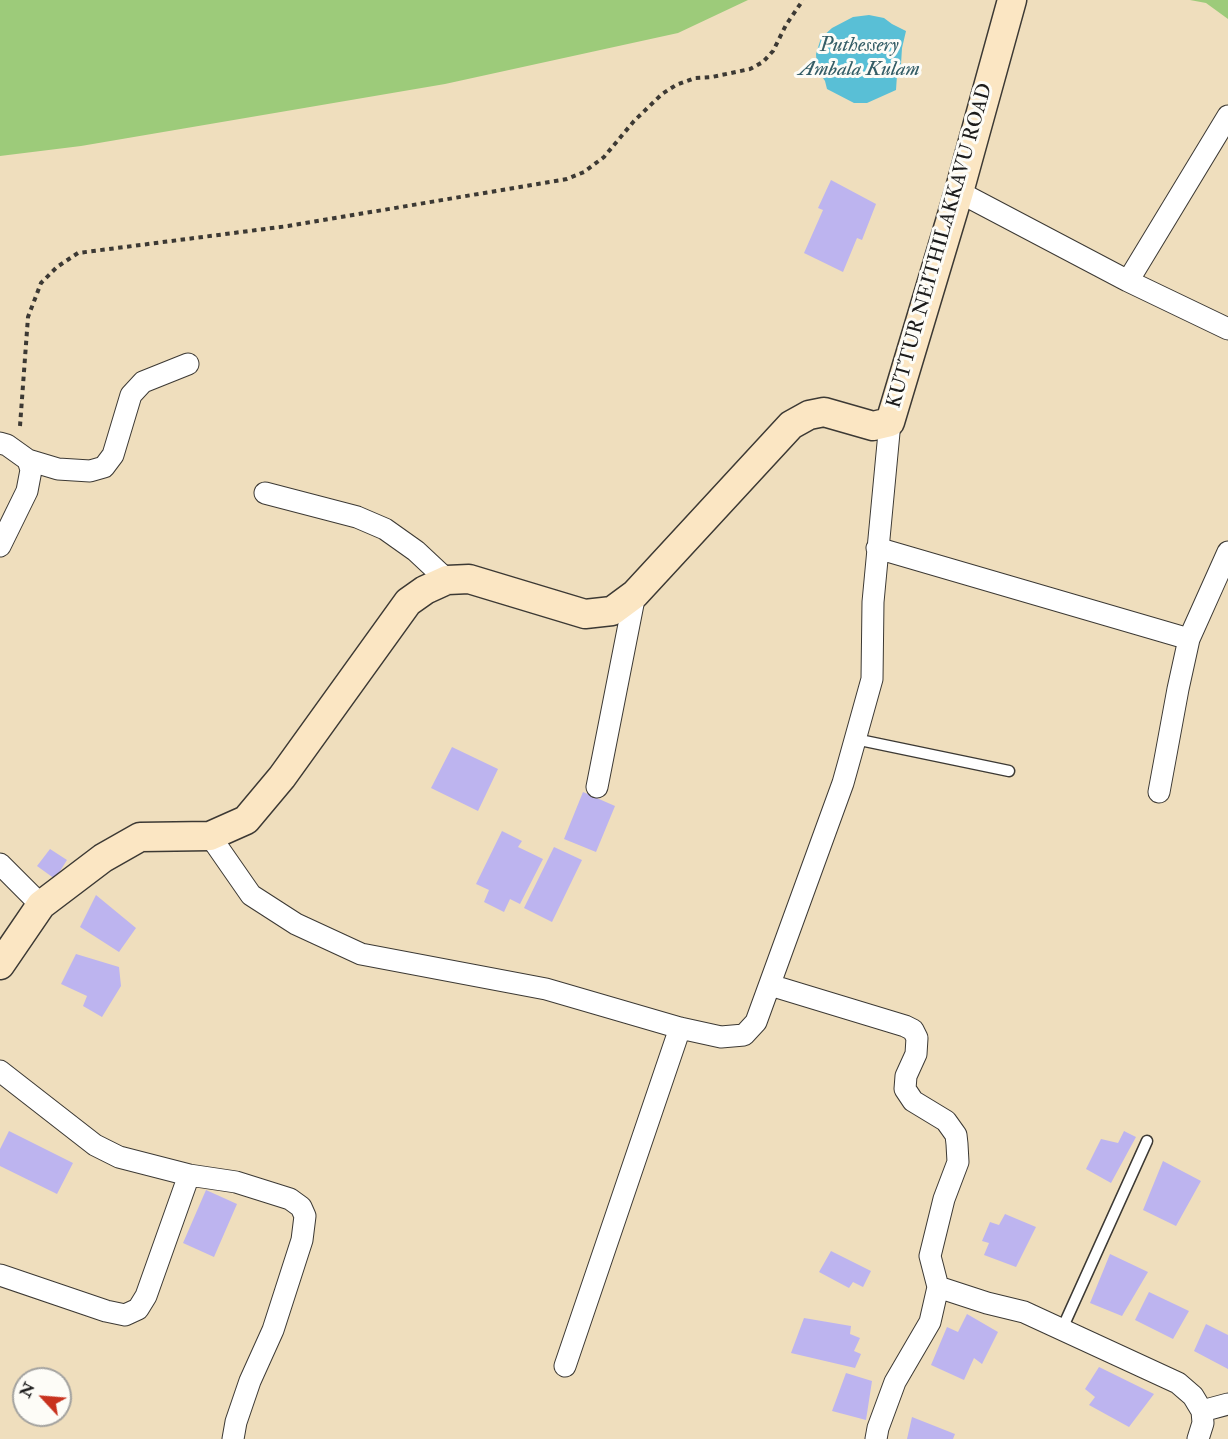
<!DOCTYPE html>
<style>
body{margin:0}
#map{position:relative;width:1228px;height:1439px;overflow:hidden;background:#efdebd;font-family:"IM FELL Double Pica",serif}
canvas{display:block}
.north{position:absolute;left:12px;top:1367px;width:60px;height:60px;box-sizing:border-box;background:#fdfcf7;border:2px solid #a3a29f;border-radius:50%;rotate:296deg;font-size:16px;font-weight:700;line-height:24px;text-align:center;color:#1c1c1c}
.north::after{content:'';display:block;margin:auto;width:21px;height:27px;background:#c8321e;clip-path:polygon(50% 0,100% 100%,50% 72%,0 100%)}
</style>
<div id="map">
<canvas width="1228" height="1439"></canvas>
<div class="north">N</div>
</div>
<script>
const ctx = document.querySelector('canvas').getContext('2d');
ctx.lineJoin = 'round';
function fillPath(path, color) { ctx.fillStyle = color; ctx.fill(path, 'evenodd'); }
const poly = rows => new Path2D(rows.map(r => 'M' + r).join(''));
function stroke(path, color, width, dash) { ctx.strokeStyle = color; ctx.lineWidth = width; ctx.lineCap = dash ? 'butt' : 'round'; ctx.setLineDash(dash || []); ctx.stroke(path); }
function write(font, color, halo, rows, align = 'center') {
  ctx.font = font + ' "IM FELL Double Pica",serif'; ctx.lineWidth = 6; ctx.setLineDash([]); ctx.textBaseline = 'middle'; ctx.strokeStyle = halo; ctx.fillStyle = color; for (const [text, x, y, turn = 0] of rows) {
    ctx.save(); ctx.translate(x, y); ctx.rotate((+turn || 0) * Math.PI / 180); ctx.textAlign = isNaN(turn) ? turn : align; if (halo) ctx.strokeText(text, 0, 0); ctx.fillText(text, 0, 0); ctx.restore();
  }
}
const green = poly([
 [0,0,748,0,678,33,445,84,81,146,0,156],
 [1190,0,1228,0,1228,19,1206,3]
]);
const water = poly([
 [869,15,884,18,892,24,906,31,902,48,901,64,897,75,896,90,867,103,854,103,827,89,825,81,817,69,816,54,821,38,832,28,853,17]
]);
const building = poly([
 [831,180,876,204,862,240,857,238,843,272,804,253,823,210,818,208],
 [452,747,498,769,478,811,431,788],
 [583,792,615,806,596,852,564,839],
 [502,831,522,841,518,847,543,859,520,904,510,899,504,912,484,902,489,890,476,884],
 [554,847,582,860,552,922,524,908],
 [50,849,67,860,55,879,37,866],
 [96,895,136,928,119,952,80,927],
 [76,954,119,967,121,986,102,1017,83,1006,87,996,61,984],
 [9,1131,73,1163,57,1194,0,1166,0,1149],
 [1124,1131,1136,1137,1111,1183,1086,1169,1101,1139,1118,1143],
 [1163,1161,1201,1181,1176,1226,1143,1210],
 [206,1190,237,1204,214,1257,183,1243],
 [1005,1214,1036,1227,1016,1267,984,1255,989,1243,982,1241,990,1222,999,1225],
 [831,1251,871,1271,863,1287,853,1282,849,1288,819,1272],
 [1110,1254,1148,1272,1122,1316,1090,1303],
 [1149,1292,1189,1311,1173,1339,1135,1320],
 [967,1314,998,1332,982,1364,974,1358,964,1380,931,1365,947,1327,958,1332],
 [804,1318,851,1326,850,1334,860,1338,854,1351,861,1354,855,1368,791,1353],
 [1206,1324,1228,1335,1228,1369,1194,1351],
 [1099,1367,1154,1394,1129,1427,1089,1405,1095,1397,1085,1389],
 [846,1373,872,1381,866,1420,832,1411],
 [912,1417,955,1434,953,1439,907,1439]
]);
const path = poly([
 [20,426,28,317,41,283,57,267,78,253,288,226,567,179,584,172,604,157,634,121,662,94,676,85,695,78,712,77,750,69,763,62,773,51,786,25,803,0]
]);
const lane = poly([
 [855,739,1009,771],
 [1062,1329,1147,1141]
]);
const street = poly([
 [959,192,1128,281,1228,329],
 [1128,281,1228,116],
 [0,443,7,445,28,460,31,470,27,491,0,546],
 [28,460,58,469,90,471,104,467,113,455,131,395,143,382,188,364],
 [265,493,357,517,385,529,416,551,447,580],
 [877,548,1189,639,1178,689,1159,792],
 [1189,639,1228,552],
 [597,787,635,594],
 [210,836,251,895,296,924,361,954,546,989,680,1028,721,1037,744,1035,756,1022,843,783,872,679,873,602,890,422],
 [0,864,41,905],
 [770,985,905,1026,913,1030,917,1038,916,1054,906,1076,905,1089,913,1101,946,1121,956,1135,957,1144,958,1162,944,1199,930,1256,938,1287,987,1303,1024,1312,1178,1383,1193,1396,1202,1411,1203,1423,1198,1439],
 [0,1071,95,1145,119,1157,189,1175,236,1182,290,1199,301,1207,305,1216,302,1240,273,1330,250,1381,236,1422,233,1439],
 [0,1275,106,1311,125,1315,138,1309,146,1296,189,1175],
 [565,1366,680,1028],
 [1202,1411,1228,1404],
 [876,1439,878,1428,895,1382,930,1322,938,1287]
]);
const secondary = poly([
 [0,965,41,905,103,858,140,837,210,836,246,820,282,777,408,602,425,590,447,580,469,579,585,614,612,611,635,594,791,425,809,415,824,412,873,426,890,422,959,192,1012,0]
]);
const streetNames = [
 ["KUTTUR NEITHILAKKAVU ROAD",941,246,-74]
];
const waterNames = [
 ["Puthessery",859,46],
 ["Ambala Kulam",859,70]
];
fillPath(green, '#9dcb7a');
fillPath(water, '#59bfd6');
fillPath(building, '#bdb4ef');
stroke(lane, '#3c3934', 13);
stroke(street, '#3c3934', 23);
stroke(secondary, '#3c3934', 31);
stroke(path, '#3c3934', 4, [4.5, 4.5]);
stroke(lane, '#fff', 10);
stroke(street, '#fff', 21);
stroke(secondary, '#fbe6c3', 28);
write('20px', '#1c1c1c', '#fdfcf7', streetNames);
write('italic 21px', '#345d66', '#fdfcf7', waterNames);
</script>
